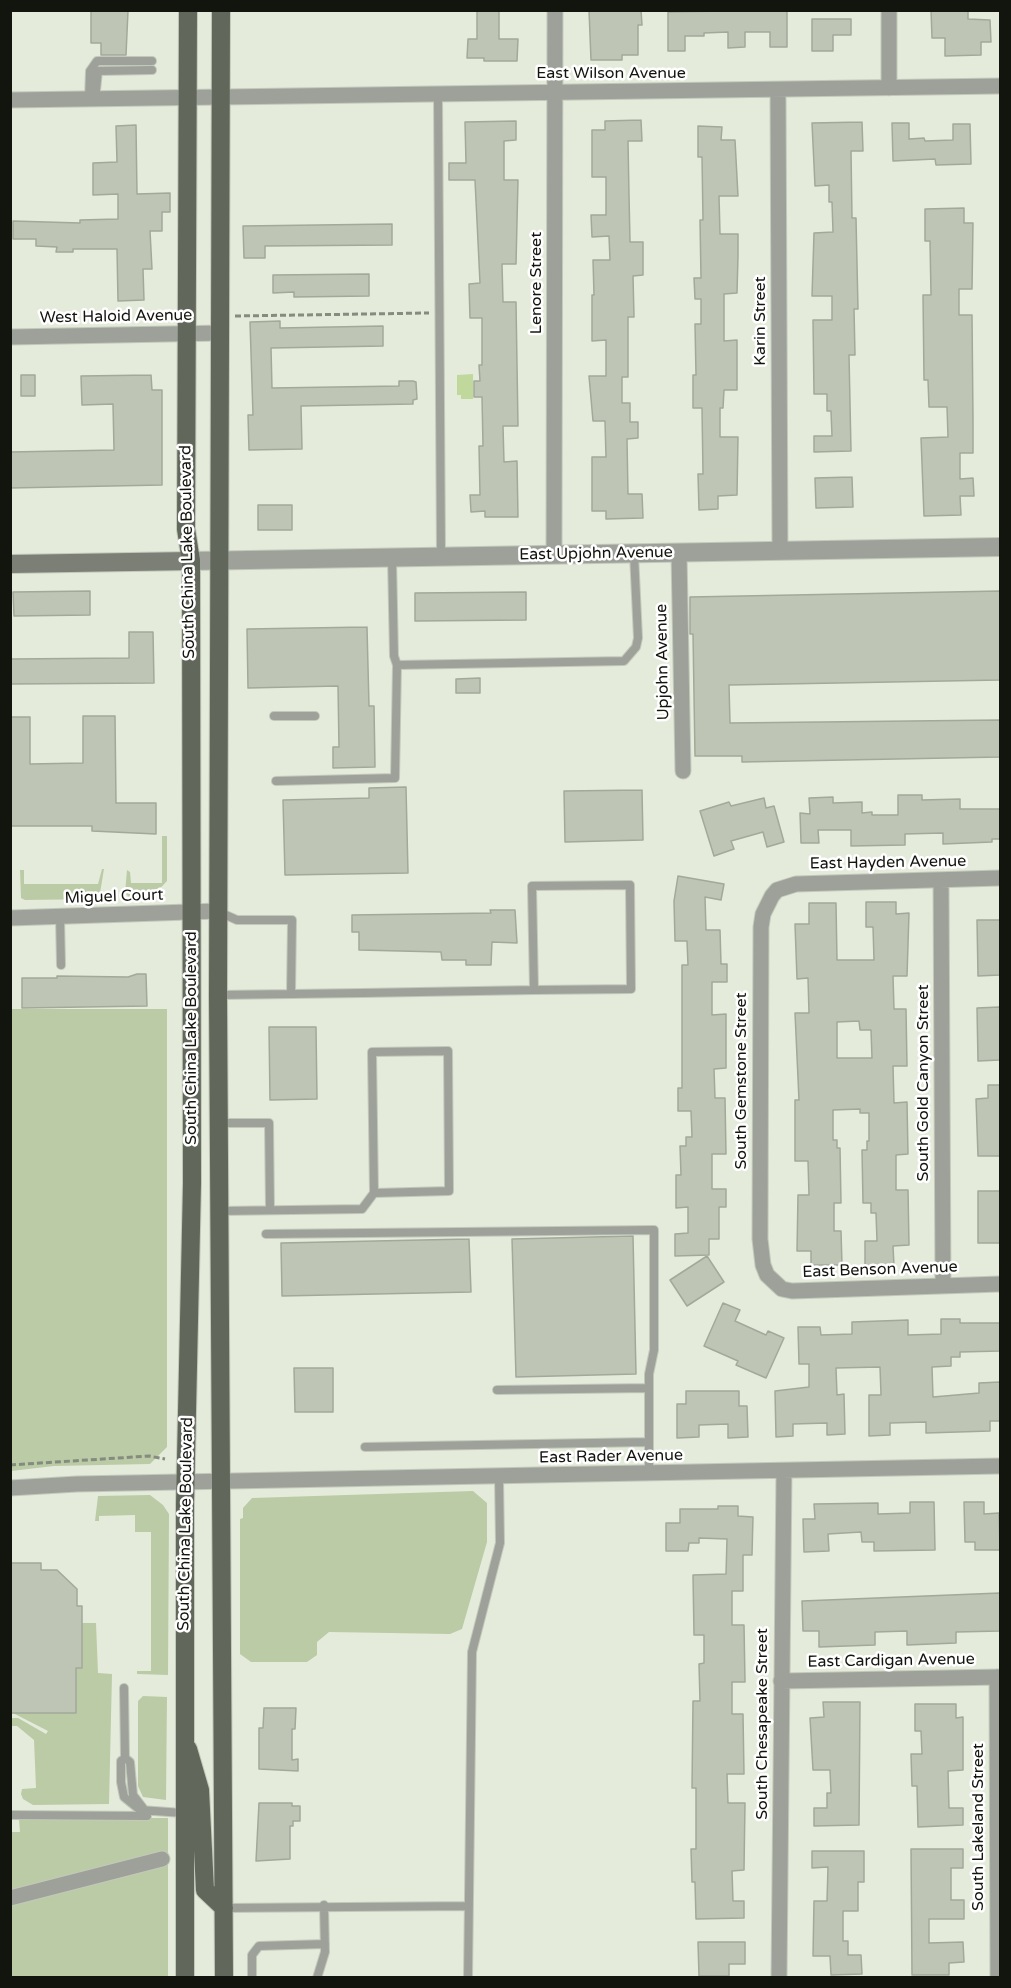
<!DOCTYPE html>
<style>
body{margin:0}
#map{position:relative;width:1011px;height:1988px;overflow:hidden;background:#e4ebdb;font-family:"Varela Round",sans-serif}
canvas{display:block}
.frame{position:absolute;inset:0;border:12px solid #12140e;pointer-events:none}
</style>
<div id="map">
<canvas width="1011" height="1988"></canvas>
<div class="frame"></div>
</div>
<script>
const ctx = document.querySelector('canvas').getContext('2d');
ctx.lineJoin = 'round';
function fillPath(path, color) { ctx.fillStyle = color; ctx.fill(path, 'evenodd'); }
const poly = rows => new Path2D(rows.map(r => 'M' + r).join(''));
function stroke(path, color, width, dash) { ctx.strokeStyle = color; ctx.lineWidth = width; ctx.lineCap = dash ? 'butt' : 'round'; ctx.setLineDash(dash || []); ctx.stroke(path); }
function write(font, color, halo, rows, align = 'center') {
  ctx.font = font + ' "Varela Round",sans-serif'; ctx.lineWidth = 5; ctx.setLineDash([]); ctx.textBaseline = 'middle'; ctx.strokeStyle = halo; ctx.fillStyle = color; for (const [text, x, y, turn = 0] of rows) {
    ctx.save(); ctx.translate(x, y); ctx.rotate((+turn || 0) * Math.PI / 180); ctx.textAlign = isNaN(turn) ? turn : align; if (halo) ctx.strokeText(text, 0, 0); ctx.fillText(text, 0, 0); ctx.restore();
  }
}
const green = poly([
 [162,836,167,836,167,881,152,897,130,898,125,893,127,870,130,872,131,883,162,883],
 [102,869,104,869,99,899,25,900,21,898,20,870,24,870,24,884,98,884],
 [11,1009,167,1009,167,1447,150,1464,54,1466,11,1471],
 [473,1491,487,1503,487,1542,462,1629,450,1634,329,1632,317,1642,317,1655,307,1662,251,1662,240,1654,240,1519,243,1518,243,1508,252,1498],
 [150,1495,163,1505,169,1514,168,1675,137,1674,137,1671,151,1671,151,1532,135,1532,135,1515,99,1516,99,1521,95,1521,98,1496],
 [82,1623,96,1623,98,1673,112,1674,109,1804,33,1805,23,1799,21,1794,22,1789,36,1788,34,1740,17,1726,11,1726,11,1718,18,1718,46,1734,48,1731,11,1712,76,1713,76,1668,82,1668],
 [143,1696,167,1697,166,1800,143,1797,138,1786,138,1701],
 [22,1818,168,1818,168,1977,11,1977,10,1832,20,1832,19,1820]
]);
const water = poly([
 [473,374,473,399,461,399,461,395,457,395,457,375]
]);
const building = poly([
 [91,10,128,11,126,55,101,55,101,43,91,43,91,10],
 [477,10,499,10,499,39,518,39,517,61,484,61,484,58,467,58,468,39,477,39,477,10],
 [589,10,641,10,642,25,638,25,638,55,622,55,622,60,591,60,589,10],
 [787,10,787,47,770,47,770,32,745,32,745,47,728,48,728,32,704,33,704,36,685,36,685,51,668,51,668,12,787,10],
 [931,10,968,10,968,19,990,20,991,42,981,42,981,55,945,56,945,38,932,38,931,10],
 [812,19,851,19,851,35,833,35,833,51,812,51,812,19],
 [641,120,642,141,628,141,629,195,630,242,643,242,643,275,633,276,634,317,628,317,628,377,622,377,622,403,630,403,630,422,638,422,638,438,627,439,628,494,642,494,643,518,606,519,606,511,592,511,592,457,606,457,605,421,593,421,589,376,606,376,606,340,592,341,592,295,594,295,593,260,610,260,609,236,592,237,591,215,606,215,606,177,592,177,592,130,605,130,605,121,641,120],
 [516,121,516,140,504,141,504,180,518,180,516,264,502,264,503,302,516,302,518,426,503,426,504,462,517,461,518,517,485,517,485,511,471,512,470,495,480,495,479,446,483,446,482,397,474,397,474,381,480,381,479,365,482,365,482,318,470,318,469,284,480,283,475,180,449,180,449,163,466,163,465,122,516,121],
 [862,122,863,151,851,151,852,218,856,218,858,309,854,309,855,355,849,355,851,451,814,452,814,436,832,436,831,411,827,411,827,394,814,394,813,320,832,320,832,296,812,296,814,233,833,232,832,202,829,202,829,185,815,186,812,123,862,122],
 [892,123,909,123,909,139,924,138,925,141,953,140,953,124,970,124,971,164,936,165,935,159,893,161,892,123],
 [136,125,137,194,170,193,170,212,162,212,162,231,150,231,152,269,143,269,144,300,118,301,117,249,73,249,73,252,56,252,57,247,36,246,36,239,13,239,13,221,80,223,80,220,118,219,118,194,93,195,93,163,117,162,116,126,136,125],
 [698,126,722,127,721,140,735,140,738,196,719,196,720,234,738,234,738,256,737,293,724,294,724,341,737,340,737,390,724,390,723,408,720,408,720,437,738,437,737,495,718,496,718,509,699,510,698,474,703,474,702,408,693,408,693,375,696,375,695,324,701,324,701,299,695,299,694,278,701,278,700,220,703,220,702,157,698,157,698,126],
 [964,208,964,223,973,223,972,289,959,289,959,315,972,315,973,420,973,453,960,453,960,479,973,478,974,496,960,496,961,515,924,516,921,438,948,437,947,407,929,407,928,380,924,380,923,295,931,295,930,241,925,241,925,209,964,208],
 [392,224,392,245,265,246,265,258,244,258,243,226,392,224],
 [369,274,369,296,294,297,294,292,273,293,273,275,369,274],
 [280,321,280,328,383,326,383,346,271,348,272,388,399,386,399,381,413,381,416,382,417,399,413,400,413,404,301,406,302,449,249,450,248,415,253,415,250,322,280,321],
 [21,375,35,375,35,396,21,396,21,375],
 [151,375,152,390,162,390,162,485,10,488,10,452,114,450,113,404,82,405,81,376,151,375],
 [852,477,853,507,816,508,815,478,852,477],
 [258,505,292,505,292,530,258,530,258,505],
 [90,591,90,615,14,616,13,592,90,591],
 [1000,591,1000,680,729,685,730,723,1000,720,1000,757,742,762,742,756,695,756,693,634,690,634,690,597,1000,591],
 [526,592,526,620,415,621,415,593,526,592],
 [367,627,369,706,374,706,375,767,333,768,333,747,339,747,338,686,248,688,247,629,367,627],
 [129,632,153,632,154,683,10,684,10,659,129,658,129,632],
 [480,678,480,693,456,693,456,679,480,678],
 [83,716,115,716,116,803,156,803,156,834,92,831,92,826,10,826,10,717,30,717,30,764,83,763,83,716],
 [406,787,408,873,285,875,283,800,369,798,369,788,406,787],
 [642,790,643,840,565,842,564,791,642,790],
 [898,795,922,795,922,800,960,799,960,809,1000,809,1000,839,992,839,992,842,943,844,943,833,905,834,905,845,851,846,851,830,818,830,819,843,801,843,800,813,810,814,809,798,833,797,833,803,862,802,862,813,872,812,872,815,898,815,898,795],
 [764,798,766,808,774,806,784,842,767,847,763,832,731,841,734,849,714,856,700,811,729,802,731,806,764,798],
 [678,876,724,884,721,900,705,897,706,930,720,930,721,964,727,964,727,982,712,982,712,1015,726,1014,726,1068,714,1069,715,1098,725,1098,726,1154,712,1154,712,1189,726,1189,726,1207,719,1207,719,1239,709,1239,709,1255,675,1256,675,1234,688,1233,688,1207,676,1208,676,1175,681,1175,680,1146,686,1146,686,1137,692,1137,691,1111,678,1111,678,1088,682,1088,682,965,688,965,687,941,675,941,674,901,678,876],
 [866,902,896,902,896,914,909,913,907,976,893,976,894,1009,906,1009,907,1066,893,1066,894,1103,907,1102,908,1154,896,1155,896,1190,908,1190,909,1245,893,1246,894,1266,865,1267,865,1241,877,1241,876,1213,871,1213,871,1203,863,1203,862,1150,867,1150,867,1141,869,1141,869,1113,860,1113,860,1109,833,1110,833,1140,837,1140,837,1148,840,1148,841,1203,834,1203,834,1231,841,1231,842,1265,811,1265,811,1251,797,1251,798,1195,809,1195,808,1161,795,1161,795,1100,799,1100,795,1013,809,1013,808,978,797,979,795,924,809,924,809,903,836,903,837,960,874,960,873,927,866,927,866,902],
 [859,1021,860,1030,871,1030,872,1058,837,1058,837,1022,859,1021],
 [490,910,515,910,517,943,492,942,491,965,466,965,466,960,442,960,441,952,359,950,359,932,352,932,352,915,491,913,490,910],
 [977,920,1000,920,1000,975,978,976,977,920],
 [137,974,146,974,147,1006,22,1008,22,978,57,978,57,976,128,977,137,974],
 [1000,1007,1000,1060,978,1061,977,1008,1000,1007],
 [269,1027,316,1027,317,1099,270,1100,269,1027],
 [988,1085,1000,1085,1000,1156,978,1156,976,1099,988,1098,988,1085],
 [978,1191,1000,1191,1000,1243,978,1243,978,1191],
 [633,1236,636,1374,516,1377,512,1239,633,1236],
 [469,1239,471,1292,282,1296,281,1243,469,1239],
 [707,1256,724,1282,687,1306,670,1280,707,1256],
 [723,1303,740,1310,735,1321,766,1335,768,1331,784,1338,766,1378,736,1365,738,1361,704,1346,723,1303],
 [941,1319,960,1319,960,1323,1000,1323,1000,1351,960,1352,960,1357,951,1357,951,1366,932,1367,933,1397,979,1393,979,1383,1000,1382,1000,1421,990,1421,990,1431,926,1433,926,1422,890,1423,890,1435,869,1436,869,1395,881,1395,880,1367,836,1368,837,1395,844,1394,845,1434,827,1435,827,1423,793,1424,793,1436,776,1437,775,1391,809,1387,809,1364,799,1364,798,1327,820,1327,821,1335,852,1334,852,1322,908,1320,908,1335,941,1334,941,1319],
 [294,1368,333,1368,333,1412,295,1412,294,1368],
 [686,1391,739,1391,739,1406,747,1406,748,1437,728,1438,728,1424,699,1425,699,1437,677,1438,677,1404,686,1404,686,1391],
 [910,1502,934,1502,935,1550,874,1551,874,1542,862,1542,861,1532,828,1534,829,1551,804,1552,803,1519,815,1519,814,1504,878,1503,878,1514,910,1513,910,1502],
 [964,1502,984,1502,984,1514,999,1513,1000,1550,975,1550,975,1542,965,1542,964,1502],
 [718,1506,738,1506,738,1516,753,1517,752,1555,743,1555,743,1591,732,1591,732,1625,744,1625,745,1682,732,1682,732,1714,743,1714,744,1774,727,1774,728,1803,745,1803,744,1870,732,1871,733,1901,744,1901,744,1918,696,1919,695,1882,692,1882,691,1849,696,1849,696,1788,692,1788,693,1701,700,1701,699,1664,704,1663,704,1635,694,1635,693,1575,726,1574,727,1539,699,1538,699,1543,689,1543,688,1551,666,1551,666,1523,680,1523,680,1509,718,1509,718,1506],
 [10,1563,41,1563,41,1570,57,1570,77,1589,77,1606,82,1606,82,1668,76,1668,76,1713,10,1713,10,1563],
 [1000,1593,1000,1631,956,1632,956,1643,907,1645,907,1631,875,1632,875,1645,819,1647,819,1631,803,1631,802,1601,1000,1593],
 [823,1702,860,1702,859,1825,814,1826,814,1808,827,1808,827,1793,831,1793,830,1770,813,1770,810,1718,824,1717,823,1702],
 [915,1704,956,1704,956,1718,963,1717,963,1770,948,1771,949,1808,963,1808,963,1825,918,1827,917,1786,912,1786,911,1754,922,1754,921,1731,915,1731,915,1704],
 [264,1708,296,1708,295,1729,292,1729,292,1760,298,1759,298,1771,259,1769,259,1728,263,1728,264,1708],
 [259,1803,292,1803,292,1806,300,1806,300,1821,293,1821,293,1826,290,1826,290,1859,256,1861,259,1803],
 [911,1849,963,1849,963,1868,951,1868,951,1900,964,1900,964,1919,929,1919,929,1943,963,1942,964,1962,949,1963,949,1975,912,1975,911,1849],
 [812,1851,864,1851,864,1882,858,1882,858,1911,843,1911,843,1941,848,1941,848,1955,861,1955,862,1974,831,1975,830,1956,813,1956,814,1901,827,1901,828,1867,812,1868,812,1851],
 [698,1942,745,1942,745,1964,729,1964,729,1976,699,1976,698,1942]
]);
const path = poly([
 [235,316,429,313],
 [10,1465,149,1456,165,1459]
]);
const service = poly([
 [438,96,441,556],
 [89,99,90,71,97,61,152,61],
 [95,100,98,71,152,70],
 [397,665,624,661,636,647,638,638,634,554],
 [274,716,315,716],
 [276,781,395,778,397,665,394,656,392,558],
 [219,912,237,920,292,920,291,994],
 [60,917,61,965],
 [219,995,362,993,534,990,631,989,630,885,532,886,534,990],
 [219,1123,269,1123,270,1210],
 [220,1211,362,1209,374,1193,372,1052,448,1051,449,1191,374,1193],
 [266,1234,654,1230,654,1350,649,1374,649,1474],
 [497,1390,649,1388],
 [365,1447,649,1442],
 [124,1688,125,1758,121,1761,121,1782,124,1797,140,1810,183,1813],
 [125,1758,130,1762,133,1795,143,1808],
 [10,1815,147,1816],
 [225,1908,469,1906],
 [252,1978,252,1955,259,1946,325,1944],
 [317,1978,325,1952,324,1905],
 [468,1978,472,1652,500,1543,499,1477]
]);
const minor = poly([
 [889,88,889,10],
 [778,91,780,551],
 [10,100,1000,86],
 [10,337,221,333],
 [679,553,683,771],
 [554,555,555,10],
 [1000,878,796,884,777,890,772,896,763,914,761,927,760,1239,763,1265,767,1275,782,1289,792,1291,1000,1284],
 [941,880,943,1285],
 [10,918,218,911],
 [10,1488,77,1484,1000,1466],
 [997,1677,998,1978],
 [781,1681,1000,1677],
 [10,1898,162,1859],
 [779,1978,784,1471]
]);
const tertiary = poly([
 [191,561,1000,547]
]);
const secondary = poly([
 [10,564,191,561]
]);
const primary = poly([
 [221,10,218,995,224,1978],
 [188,1749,200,1790,205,1890,224,1908],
 [185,1978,185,1504,192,1183,191,561,186,529,188,10]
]);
const streetNames = [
 ["East Wilson Avenue",611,74],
 ["Lenore Street",537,283,-90],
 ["West Haloid Avenue",116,317,-1],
 ["Karin Street",761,321,-90],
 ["South China Lake Boulevard",188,552,-91],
 ["East Upjohn Avenue",596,554,-1],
 ["Upjohn Avenue",663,662,-91],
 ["East Hayden Avenue",888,863,-1],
 ["Miguel Court",114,897,-2],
 ["South China Lake Boulevard",192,1038,-90],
 ["South Gemstone Street",742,1081,-90],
 ["South Gold Canyon Street",924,1083,-90],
 ["East Benson Avenue",880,1270,-2],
 ["East Rader Avenue",611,1457,-1],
 ["South China Lake Boulevard",186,1524,-89],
 ["East Cardigan Avenue",891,1661,-1],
 ["South Chesapeake Street",763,1724,-90],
 ["South Lakeland Street",979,1827,-90]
];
fillPath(green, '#bbcba5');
fillPath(water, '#c0d89c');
fillPath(building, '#bec5b5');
stroke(building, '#a2a99a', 1.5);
stroke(service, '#c2c9ba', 10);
stroke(minor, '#c2c9ba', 17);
stroke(tertiary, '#c2c9ba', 20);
stroke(secondary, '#c2c9ba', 20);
stroke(primary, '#c2c9ba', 20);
stroke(path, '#868b7f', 3, [6, 3]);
stroke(service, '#9ea19a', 8);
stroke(minor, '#9ea19a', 15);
stroke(tertiary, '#9ea19a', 18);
stroke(secondary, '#7b7f75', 18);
stroke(primary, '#62675b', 18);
write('16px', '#12140e', '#fff', streetNames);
</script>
